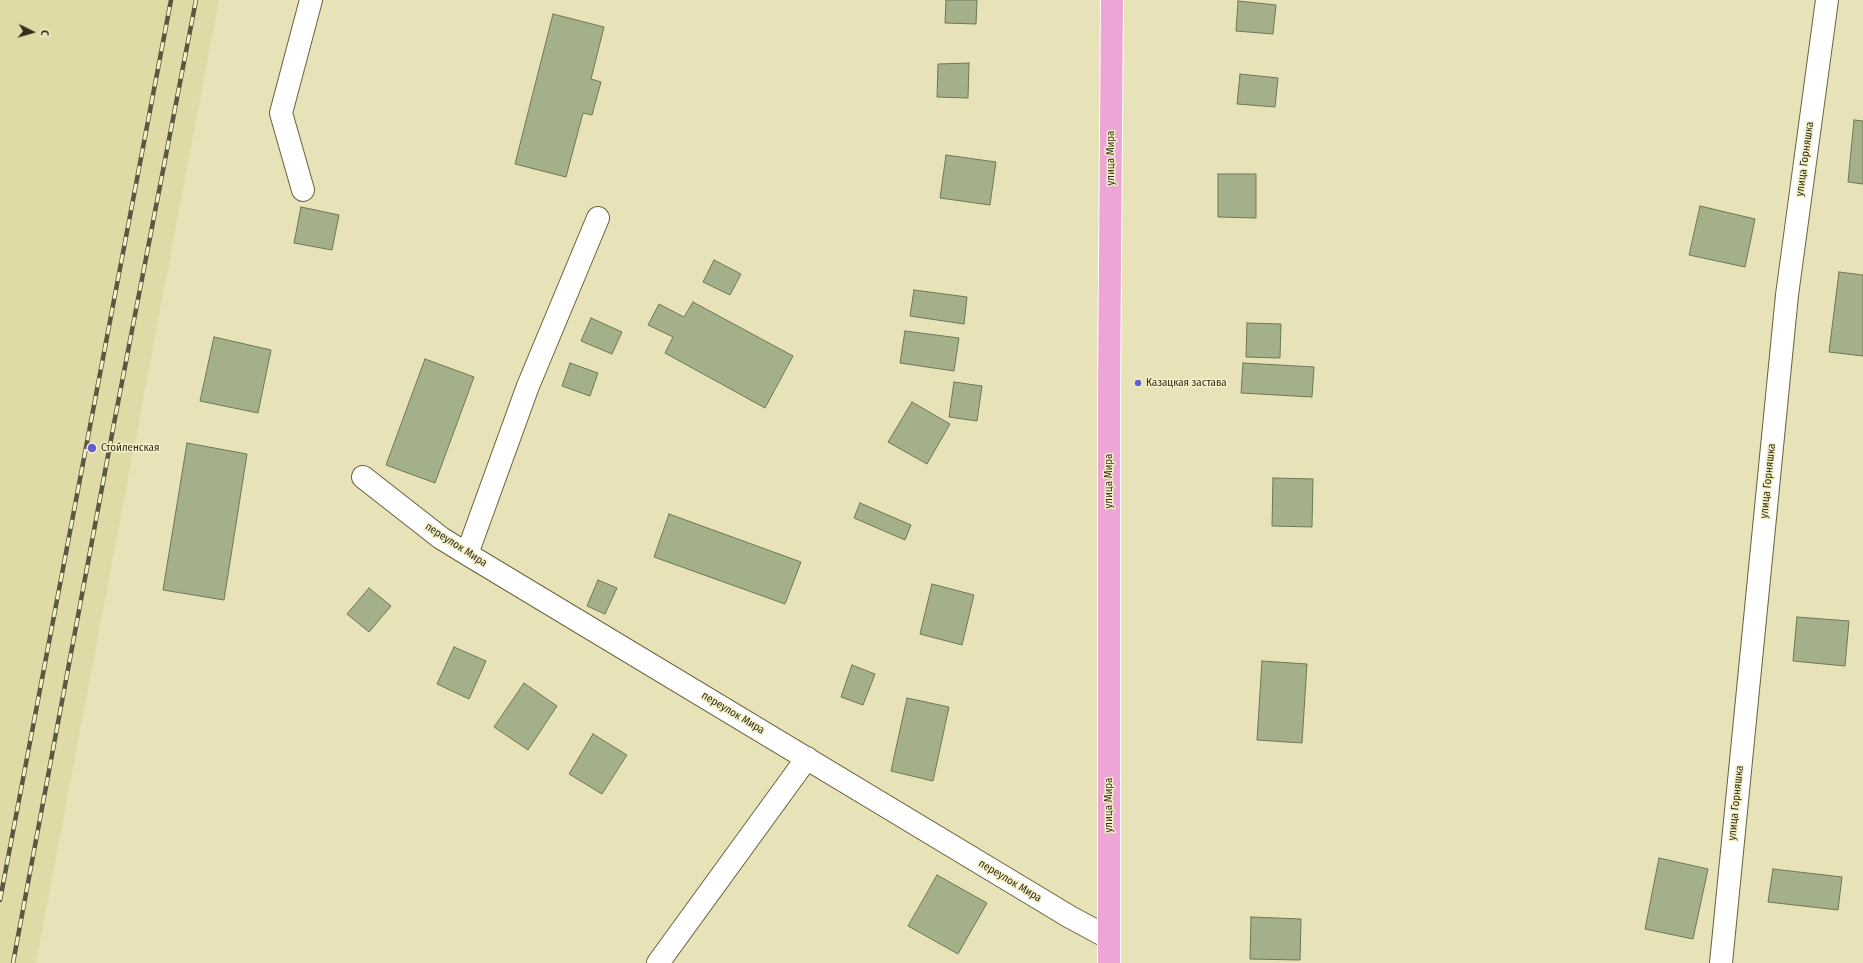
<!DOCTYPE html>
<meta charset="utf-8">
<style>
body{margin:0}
#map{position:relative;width:1863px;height:963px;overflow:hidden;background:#e8e2b8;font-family:"Fira Sans Condensed",sans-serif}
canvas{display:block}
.north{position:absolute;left:12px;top:12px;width:40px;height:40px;-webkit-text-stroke:3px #f5f0c5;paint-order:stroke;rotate:95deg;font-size:11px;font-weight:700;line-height:16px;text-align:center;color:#302d1d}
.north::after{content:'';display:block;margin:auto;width:14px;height:18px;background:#302d1d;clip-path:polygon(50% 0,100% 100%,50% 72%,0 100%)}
</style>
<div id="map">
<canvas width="1863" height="963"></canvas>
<div class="north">С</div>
</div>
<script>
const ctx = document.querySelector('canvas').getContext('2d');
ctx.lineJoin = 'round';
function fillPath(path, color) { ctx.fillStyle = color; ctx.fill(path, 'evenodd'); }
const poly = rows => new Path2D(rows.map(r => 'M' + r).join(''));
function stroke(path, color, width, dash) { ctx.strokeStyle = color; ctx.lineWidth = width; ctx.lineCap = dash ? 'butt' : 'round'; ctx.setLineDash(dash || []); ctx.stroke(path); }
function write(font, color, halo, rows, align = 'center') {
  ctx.font = font + ' "Fira Sans Condensed",sans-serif'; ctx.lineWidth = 3; ctx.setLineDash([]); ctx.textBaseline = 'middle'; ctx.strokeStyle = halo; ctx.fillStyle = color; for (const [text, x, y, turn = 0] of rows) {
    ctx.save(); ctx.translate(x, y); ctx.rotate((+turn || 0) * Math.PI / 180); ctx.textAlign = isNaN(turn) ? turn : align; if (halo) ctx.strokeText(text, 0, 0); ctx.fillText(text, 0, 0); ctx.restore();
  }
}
const built = poly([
 [0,0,219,0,36,963,0,963]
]);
const building = poly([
 [946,0,977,0,976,24,945,23,946,0],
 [1238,1,1276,5,1273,34,1236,31,1238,1],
 [553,14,604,27,591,79,601,82,592,115,583,113,566,177,515,164,553,14],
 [969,63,968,98,937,97,938,64,969,63],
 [1240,74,1278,78,1275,107,1237,104,1240,74],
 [1854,120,1863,121,1863,184,1848,182,1854,120],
 [946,155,996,162,990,205,940,198,946,155],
 [1218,174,1256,174,1256,218,1218,217,1218,174],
 [1700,206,1755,219,1745,267,1689,255,1700,206],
 [301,207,339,215,332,250,294,243,301,207],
 [714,260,741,274,730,295,703,282,714,260],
 [1839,272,1863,275,1863,356,1829,352,1839,272],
 [914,290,967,297,964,324,910,316,914,290],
 [693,302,793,356,765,408,665,353,673,337,648,325,659,304,684,317,693,302],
 [591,318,622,332,612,354,581,341,591,318],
 [1247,323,1281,324,1280,358,1246,357,1247,323],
 [905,331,959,338,954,371,900,363,905,331],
 [214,337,271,350,258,413,200,401,214,337],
 [425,359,474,377,435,483,386,465,425,359],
 [570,363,598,373,590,396,562,386,570,363],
 [1243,363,1314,367,1312,397,1241,393,1243,363],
 [954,382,982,386,977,421,949,417,954,382],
 [912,402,950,424,927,464,888,442,912,402],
 [187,443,247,454,224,600,163,590,187,443],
 [1273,478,1313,479,1312,527,1272,526,1273,478],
 [860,503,911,525,905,540,854,518,860,503],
 [669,514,801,562,785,604,654,557,669,514],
 [598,580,617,588,605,614,587,606,598,580],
 [932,584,974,595,962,645,920,634,932,584],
 [369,588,391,606,369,632,347,614,369,588],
 [1797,617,1849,621,1845,666,1793,661,1797,617],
 [454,647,486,661,469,699,437,684,454,647],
 [1262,661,1307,664,1302,743,1257,740,1262,661],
 [852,665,875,674,863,705,841,697,852,665],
 [524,683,557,706,528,750,494,727,524,683],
 [907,698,949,707,933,781,891,771,907,698],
 [593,734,627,755,602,794,569,774,593,734],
 [1659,858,1708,869,1693,939,1645,929,1659,858],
 [1773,869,1842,877,1838,910,1768,902,1773,869],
 [937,875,987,903,958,954,908,926,937,875],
 [1251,917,1301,919,1300,960,1250,959,1251,917]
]);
const minor = poly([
 [303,190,281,113,311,0],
 [363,477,441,538,467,554,1070,917,1109,938],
 [467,554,528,386,598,218],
 [658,963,807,758],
 [1721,963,1787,295,1827,0]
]);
const major = poly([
 [1109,963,1109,395,1112,0]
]);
const rail = poly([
 [0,900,171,0],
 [13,963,116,413,196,0]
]);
const markers = [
 [1138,383,4,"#635dd6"],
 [92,448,5,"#635dd6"]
];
const streetNames = [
 ["улица Мира",1111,158,-90],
 ["улица Горняшка",1805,159,-82],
 ["улица Мира",1109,481,-90],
 ["улица Горняшка",1768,481,-84],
 ["переулок Мира",456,545,33],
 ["переулок Мира",733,713,31],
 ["улица Горняшка",1736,803,-84],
 ["улица Мира",1109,805,-90],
 ["переулок Мира",1010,881,31]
];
const poiNames = [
 ["Казацкая застава",1146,383],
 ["Стойленская",101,448]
];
fillPath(built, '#e0daa7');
fillPath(building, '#a4b089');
stroke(building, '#6d7853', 1);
stroke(minor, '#68623c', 24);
stroke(major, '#fff', 24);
stroke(minor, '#fff', 22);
stroke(major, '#eca5d5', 22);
stroke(rail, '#5b5841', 4.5);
stroke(rail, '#f5f0c5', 3, [9]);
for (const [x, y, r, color] of markers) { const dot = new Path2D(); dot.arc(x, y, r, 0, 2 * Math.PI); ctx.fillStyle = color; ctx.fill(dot); stroke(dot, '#f5f0c5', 1.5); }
write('11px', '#302d1d', '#f5f0c5', streetNames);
write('11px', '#302d1d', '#f5f0c5', poiNames, 'left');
</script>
